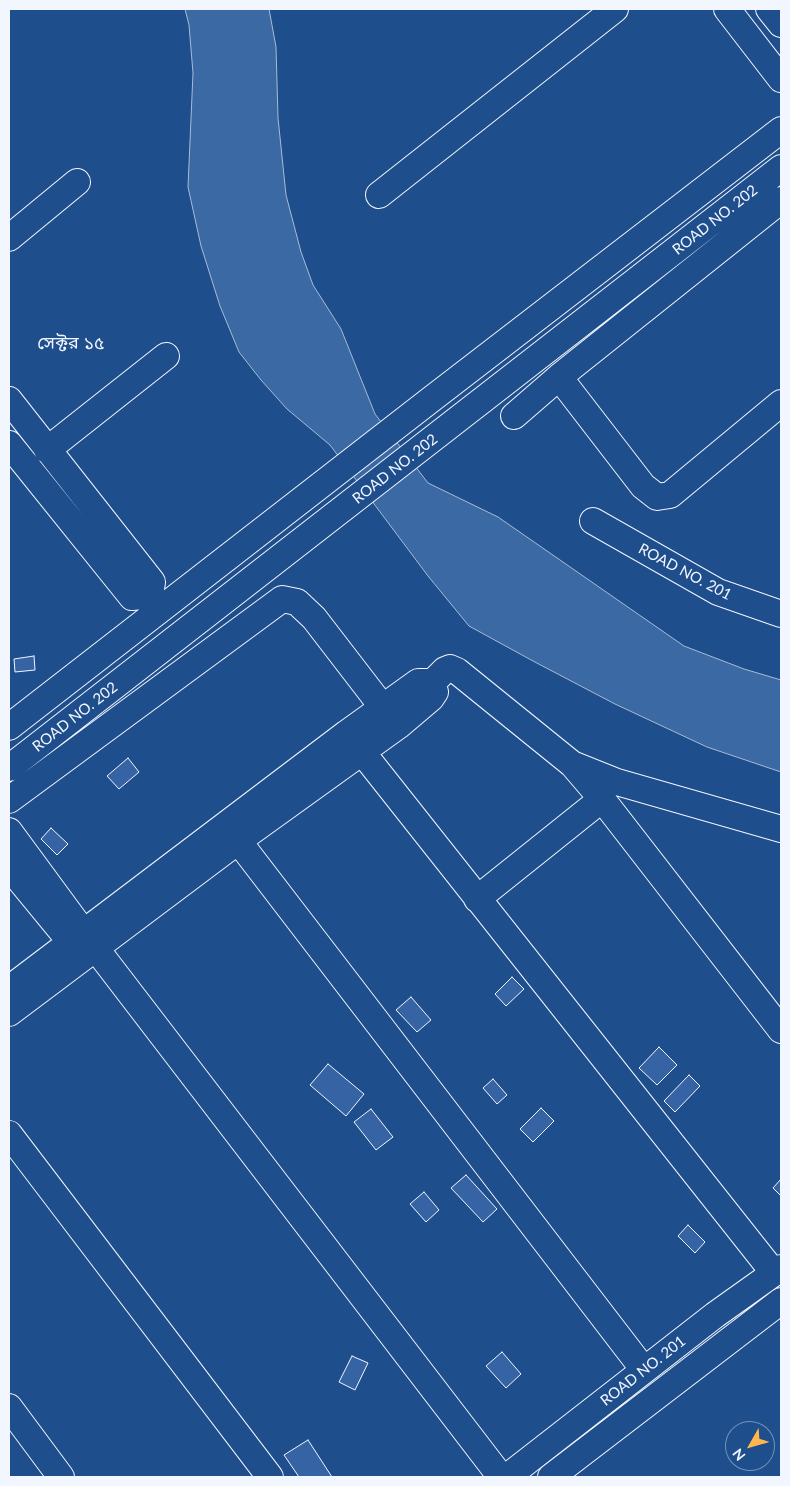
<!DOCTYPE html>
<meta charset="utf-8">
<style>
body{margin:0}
#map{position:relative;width:790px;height:1486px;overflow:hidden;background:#1f4e8c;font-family:Lato,sans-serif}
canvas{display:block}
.frame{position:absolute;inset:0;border:10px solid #f2f6ff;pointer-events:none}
.north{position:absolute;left:725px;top:1421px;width:50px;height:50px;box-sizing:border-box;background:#1f4e8c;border:1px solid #7391ba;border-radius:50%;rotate:232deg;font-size:14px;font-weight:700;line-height:20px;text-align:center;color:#f2f6ff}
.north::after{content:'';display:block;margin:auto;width:18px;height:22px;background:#ffb74d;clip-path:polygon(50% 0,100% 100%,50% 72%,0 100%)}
</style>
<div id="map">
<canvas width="790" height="1486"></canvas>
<div class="frame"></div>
<div class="north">N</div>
</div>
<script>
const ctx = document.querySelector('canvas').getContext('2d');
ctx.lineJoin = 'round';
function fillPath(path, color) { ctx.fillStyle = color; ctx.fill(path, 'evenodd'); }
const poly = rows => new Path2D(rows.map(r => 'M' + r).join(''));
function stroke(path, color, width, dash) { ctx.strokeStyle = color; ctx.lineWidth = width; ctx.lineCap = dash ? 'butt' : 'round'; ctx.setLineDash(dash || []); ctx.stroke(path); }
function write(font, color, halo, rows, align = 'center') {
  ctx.font = font + ' Lato,"Noto Sans Bengali",sans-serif'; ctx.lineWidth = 4; ctx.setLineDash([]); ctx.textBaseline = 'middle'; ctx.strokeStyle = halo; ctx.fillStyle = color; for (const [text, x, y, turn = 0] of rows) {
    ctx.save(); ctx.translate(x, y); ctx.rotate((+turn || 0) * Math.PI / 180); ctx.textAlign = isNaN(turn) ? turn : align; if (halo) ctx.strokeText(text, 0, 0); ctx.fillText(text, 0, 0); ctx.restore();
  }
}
const water = poly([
 [185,9,269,9,276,47,278,118,286,195,301,252,313,285,341,329,375,414,428,483,498,517,684,646,744,669,781,680,781,772,707,747,615,704,533,661,469,626,428,576,330,445,287,409,261,380,239,352,220,306,201,246,188,187,193,73,189,25,185,9]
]);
const building = poly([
 [34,656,35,670,15,672,14,659,34,656],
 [128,758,139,772,119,789,107,776,128,758],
 [51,828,68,844,57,855,41,839,51,828],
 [512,977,524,989,506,1006,495,994,512,977],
 [411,997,431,1020,417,1032,396,1010,411,997],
 [659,1047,677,1065,657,1085,639,1068,659,1047],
 [328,1064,364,1094,346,1116,310,1085,328,1064],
 [689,1075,700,1086,675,1112,664,1101,689,1075],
 [493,1079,507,1095,497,1104,483,1088,493,1079],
 [541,1108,554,1121,533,1142,520,1129,541,1108],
 [371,1109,393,1137,376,1150,354,1122,371,1109],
 [466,1175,497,1209,483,1222,451,1188,466,1175],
 [781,1179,781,1196,773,1188,781,1179],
 [424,1192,439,1210,426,1222,410,1204,424,1192],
 [688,1225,705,1242,695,1253,678,1236,688,1225],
 [502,1352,521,1374,506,1388,486,1366,502,1352],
 [352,1356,368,1363,355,1390,339,1382,352,1356],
 [308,1440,332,1477,299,1477,284,1455,308,1440]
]);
const minor = poly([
 [727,9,781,79],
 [769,9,781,24],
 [379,195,615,9],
 [9,238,77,182],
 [559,377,643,486,657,497,670,495,781,403],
 [9,400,152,582,151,589,147,594,141,596,132,597,9,444],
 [514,416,559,377,781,200],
 [47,450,166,356],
 [593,521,718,592,781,614],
 [432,683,445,670,450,668,457,671,572,764,617,782,781,829],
 [9,727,429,401,781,130],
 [347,733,774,1273],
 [573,765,602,799,781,1030],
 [9,768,781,168],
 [9,800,282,599,297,602,314,618,394,722],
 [226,825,644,1370],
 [9,831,84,933,501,1477],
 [9,867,65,935],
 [477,899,602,799],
 [9,989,347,733,418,682,428,682,432,683],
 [9,1013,238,841,398,726,431,698,435,692,432,683],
 [9,1134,270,1477],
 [9,1407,61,1477],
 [507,1477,715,1315,781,1268],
 [551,1477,781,1301]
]);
const streetNames = [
 ["ROAD NO. 202",715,220,-38],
 ["ROAD NO. 202",395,469,-38],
 ["ROAD NO. 201",685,572,28],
 ["ROAD NO. 202",75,717,-38],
 ["ROAD NO. 201",643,1371,-38]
];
const quarterNames = [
 ["সেক্টর ১৫",71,343]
];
fillPath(water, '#3b69a3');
stroke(water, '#a8bbd7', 1);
fillPath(building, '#3563a3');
stroke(building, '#f2f6ff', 1);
stroke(minor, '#f2f6ff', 28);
stroke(minor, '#1f4e8c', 26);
write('15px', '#f2f6ff', '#1f4e8c', streetNames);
write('18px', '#f2f6ff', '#1f4e8c', quarterNames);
</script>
